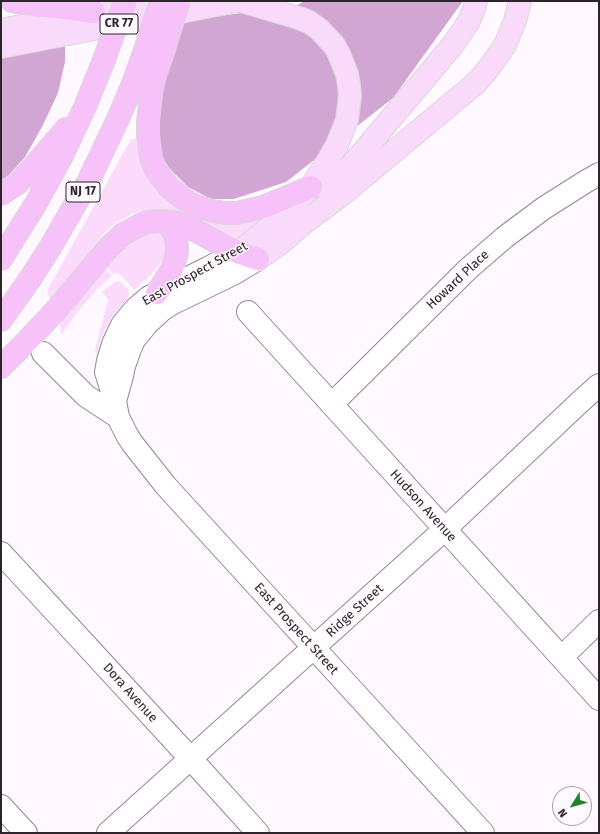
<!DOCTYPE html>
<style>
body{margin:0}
#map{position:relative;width:600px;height:834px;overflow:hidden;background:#fff9ff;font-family:"Fira Sans",sans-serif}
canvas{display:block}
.frame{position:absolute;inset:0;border:2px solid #2b252b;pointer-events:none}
.north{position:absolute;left:552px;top:786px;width:40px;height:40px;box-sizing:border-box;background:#fff9ff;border:1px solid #aaa4aa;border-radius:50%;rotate:233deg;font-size:11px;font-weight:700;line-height:16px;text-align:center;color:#2b252b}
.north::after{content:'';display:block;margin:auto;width:14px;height:18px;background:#238031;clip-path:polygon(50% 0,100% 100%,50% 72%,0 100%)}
</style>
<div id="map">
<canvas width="600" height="834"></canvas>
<div class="frame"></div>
<div class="north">N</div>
</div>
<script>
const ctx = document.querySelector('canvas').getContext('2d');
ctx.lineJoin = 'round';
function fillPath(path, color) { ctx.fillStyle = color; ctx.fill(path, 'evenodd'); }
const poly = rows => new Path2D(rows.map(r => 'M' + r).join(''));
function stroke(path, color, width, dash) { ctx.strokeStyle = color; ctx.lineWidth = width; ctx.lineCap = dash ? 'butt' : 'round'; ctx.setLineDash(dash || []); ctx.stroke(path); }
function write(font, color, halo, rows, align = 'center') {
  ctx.font = font + ' "Fira Sans",sans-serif'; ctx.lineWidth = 3; ctx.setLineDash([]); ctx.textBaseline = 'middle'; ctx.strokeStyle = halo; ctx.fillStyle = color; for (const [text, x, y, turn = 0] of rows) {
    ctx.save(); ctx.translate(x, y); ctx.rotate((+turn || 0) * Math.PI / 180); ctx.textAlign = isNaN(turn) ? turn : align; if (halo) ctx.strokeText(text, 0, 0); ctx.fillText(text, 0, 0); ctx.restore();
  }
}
const green = poly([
 [131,139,140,139,166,194,265,217,232,245,178,214,158,210,132,214,114,224,105,232,65,282,50,299,47,291],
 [150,230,157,232,163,236,167,241,169,250,153,273,134,290,123,277,118,273,113,274,104,263,112,252],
 [104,267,112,276,97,289,76,314,61,335,60,319],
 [119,281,128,289,129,292,129,296,108,322,101,338,96,355,95,350,108,300,102,292,113,283]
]);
const forest = poly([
 [305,1,463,1,393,98,286,182,234,199,211,199,188,187,164,163,151,127,181,21,249,12,279,15],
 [65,44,65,62,58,93,42,127,25,157,8,176,1,181,1,58]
]);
const minor = poly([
 [238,252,208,268,149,297,135,309,122,325,113,344,108,361,106,372,115,401,118,417,127,435,132,443,166,486,483,833],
 [248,312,599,699],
 [43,353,86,396,118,417],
 [115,401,122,376,124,366,130,349,134,340,147,324,162,310,173,303,233,274,258,259],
 [332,404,468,269,505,237,544,208,585,182,599,174],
 [1,553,191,759,258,833],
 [562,657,599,621],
 [1,806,26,833],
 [108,833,445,529,580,402,599,385]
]);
const major = poly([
 [1,30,148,1],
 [1,47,237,1],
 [329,192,452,46,468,23,474,9,476,1],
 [238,252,249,244,270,227,283,215,311,187,329,159,337,145,347,120,350,96,349,85,347,74,339,54,334,45,319,29,309,22,299,18,241,1],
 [258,259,281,243,305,222,344,193,475,84,484,74,492,64,505,45,515,21,520,1]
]);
const highway = poly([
 [12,1,32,5,66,8,94,12],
 [164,49,155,75,151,93,148,122,148,135,151,158,155,168,162,178,170,188,180,196,190,203,202,208,213,211,225,213,237,213,263,207,278,201,311,187],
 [1,194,18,183,26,175,66,129],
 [1,259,35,205,61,158,85,107,104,60],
 [157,293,172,269,177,253,177,246,176,239,174,233,166,221],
 [1,320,30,279,50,248,88,182,118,119,132,86,144,53],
 [1,367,28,340,58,308,109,247,123,234,140,225,148,222,158,221,174,222,189,227,229,249,258,259]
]);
const highwayBridge = poly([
 [164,49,179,1],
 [144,53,161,1],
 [104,60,125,1]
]);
const shields = [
 [119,24,38],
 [83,192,34]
];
const shieldNames = [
 ["CR 77",119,24],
 ["NJ 17",83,192]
];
const streetNames = [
 ["East Prospect Street",195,274,-29],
 ["Howard Place",458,280,-43],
 ["Hudson Avenue",423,506,48],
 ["Ridge Street",355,611,-42],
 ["East Prospect Street",296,629,48],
 ["Dora Avenue",130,693,48]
];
fillPath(green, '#fcdafc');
fillPath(forest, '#d1a6d2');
stroke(minor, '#928592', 24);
stroke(major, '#d9d8d9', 24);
stroke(highway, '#d9d8d9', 24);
stroke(minor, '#fff', 22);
stroke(major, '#fadafb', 22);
stroke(highway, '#f7c2f9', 22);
stroke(highwayBridge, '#d9d8d9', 24, []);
stroke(highwayBridge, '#f7c2f9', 22);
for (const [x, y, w] of shields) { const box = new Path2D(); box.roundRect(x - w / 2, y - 10, w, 20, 3); ctx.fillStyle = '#fff9ff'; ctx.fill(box); stroke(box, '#2b252b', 1); }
write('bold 12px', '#2b252b', null, shieldNames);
write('13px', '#2b252b', '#fff9ff', streetNames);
</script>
